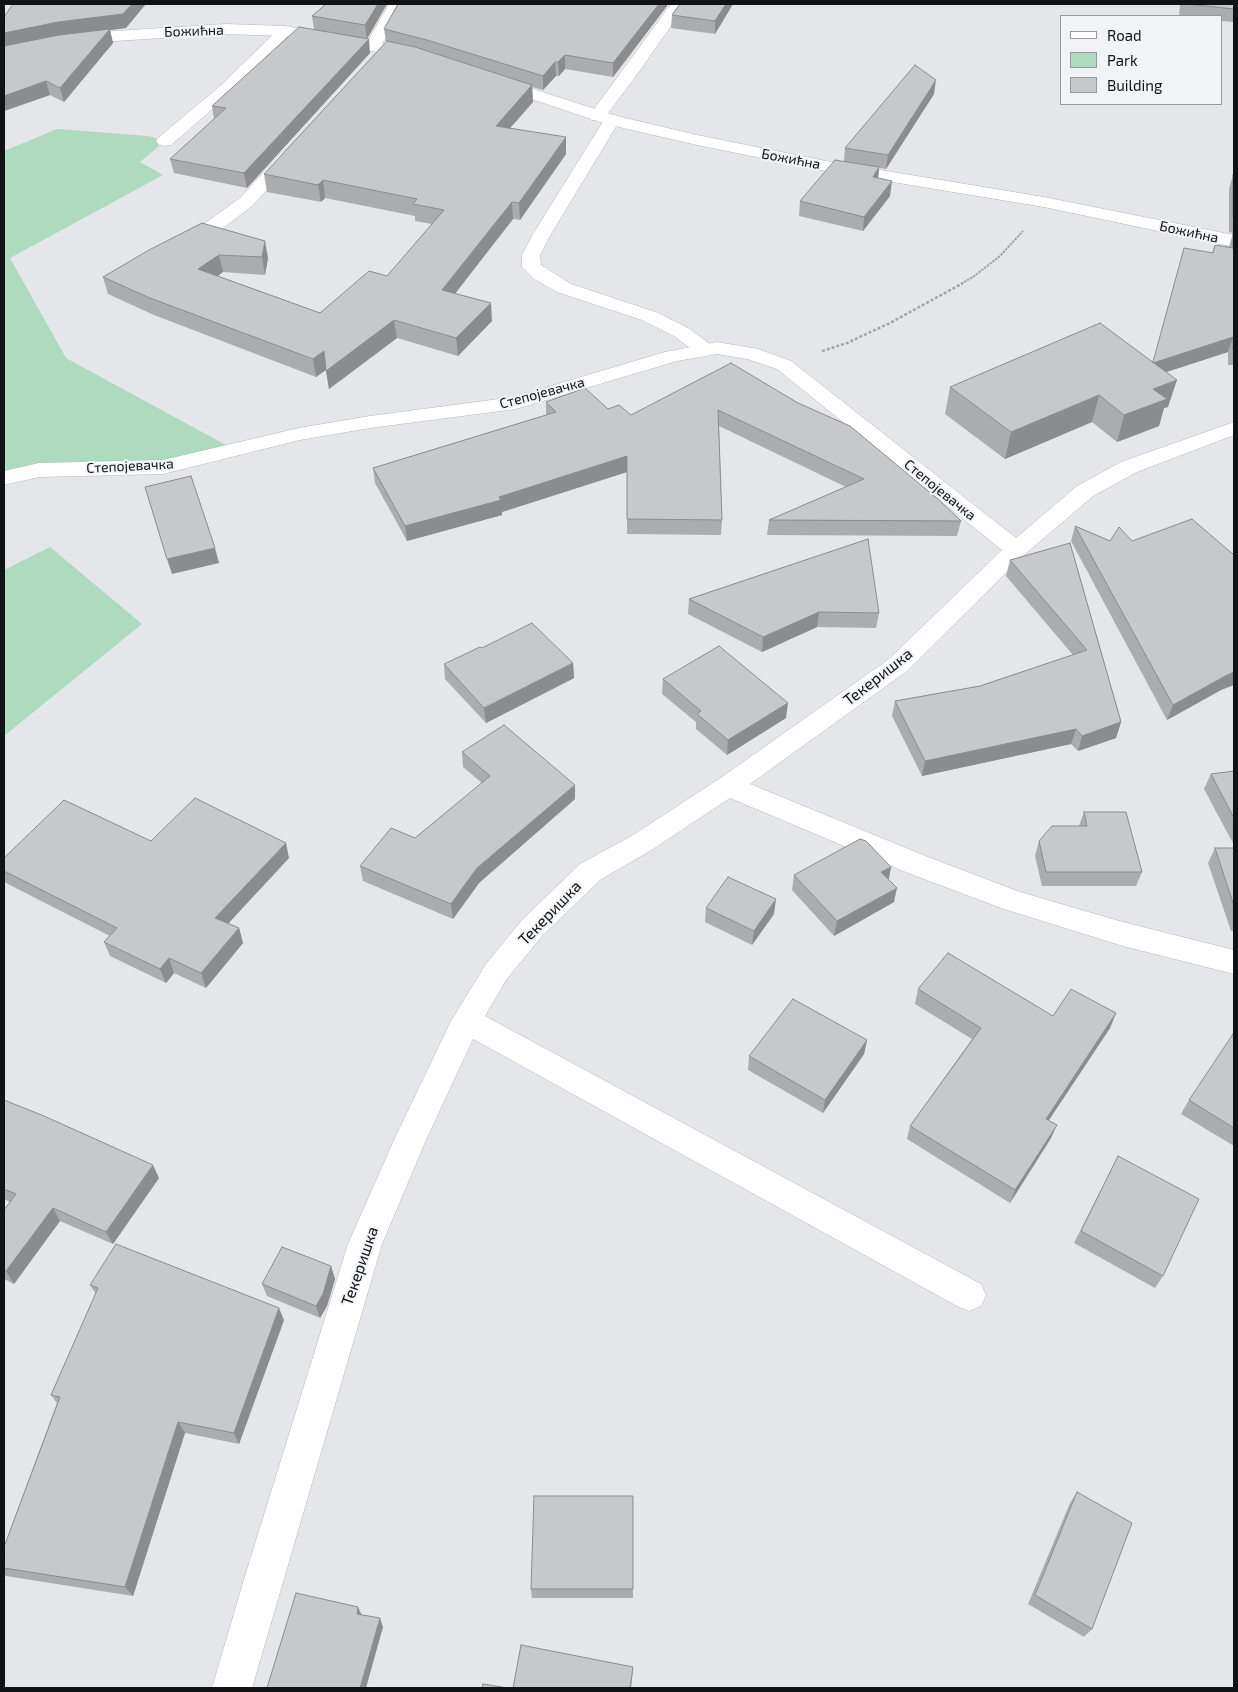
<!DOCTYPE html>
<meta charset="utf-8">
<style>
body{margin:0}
#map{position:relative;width:1238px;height:1692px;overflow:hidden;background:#e4e6e9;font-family:"Exo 2",sans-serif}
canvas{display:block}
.frame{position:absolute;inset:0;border:5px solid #111213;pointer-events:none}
.legend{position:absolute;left:1060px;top:15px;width:162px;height:90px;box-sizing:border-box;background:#f2f3f7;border:1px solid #98999c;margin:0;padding:6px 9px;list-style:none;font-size:15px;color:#111213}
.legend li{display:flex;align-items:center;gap:10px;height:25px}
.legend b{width:25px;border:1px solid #98999c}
</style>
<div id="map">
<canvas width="1238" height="1692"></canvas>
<div class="frame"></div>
<ul class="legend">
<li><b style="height:6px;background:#fff"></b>Road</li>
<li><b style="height:14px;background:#aedac0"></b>Park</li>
<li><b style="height:14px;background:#c6c8cb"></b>Building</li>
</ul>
</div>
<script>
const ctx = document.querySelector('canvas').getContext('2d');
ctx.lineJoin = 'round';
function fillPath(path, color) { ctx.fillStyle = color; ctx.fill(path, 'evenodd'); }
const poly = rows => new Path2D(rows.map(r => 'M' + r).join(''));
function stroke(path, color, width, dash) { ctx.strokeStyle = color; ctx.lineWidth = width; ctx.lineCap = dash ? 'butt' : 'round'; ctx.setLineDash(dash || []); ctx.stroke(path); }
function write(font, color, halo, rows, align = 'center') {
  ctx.font = font + ' "Exo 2",sans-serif'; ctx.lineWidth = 4; ctx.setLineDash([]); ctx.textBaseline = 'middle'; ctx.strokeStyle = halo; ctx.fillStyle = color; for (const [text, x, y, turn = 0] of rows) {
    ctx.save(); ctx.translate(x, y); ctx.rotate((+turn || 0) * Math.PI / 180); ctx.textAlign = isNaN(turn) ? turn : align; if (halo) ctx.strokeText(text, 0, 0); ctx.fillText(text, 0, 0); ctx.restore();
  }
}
const green = poly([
 [57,129,148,136,165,141,140,162,163,175,10,258,66,358,235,450,185,463,11,476,4,478,4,151],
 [50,547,142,624,4,736,4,570]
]);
const pathFar1 = poly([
 [961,284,973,277,1000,256,1023,231]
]);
const path = poly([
 [822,351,847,343,890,323,963,283]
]);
const lane = poly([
 [671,4,686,4,641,69,603,120,591,120,589,116,671,4],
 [285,26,290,28,293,31,231,93,171,145,165,146,159,145,156,141,159,137,219,87,280,28,285,26],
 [612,115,618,116,620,120,551,234,540,255,541,265,571,284,656,312,688,328,711,345,714,349,711,353,704,355,697,353,674,336,642,320,557,292,534,279,522,267,522,255,533,234,604,120,606,116,612,115],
 [290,149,296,150,299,154,252,206,218,232,188,247,181,249,174,247,172,243,174,239,204,224,240,198,284,150,290,149]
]);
const street = poly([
 [389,4,404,4,382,44,423,54,425,57,423,60,417,62,372,51,285,36,225,34,115,41,62,47,4,59,4,49,62,37,115,31,225,24,285,26,368,41,389,4],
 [496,77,617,116,697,135,826,161,1044,197,1234,235,1234,247,1044,207,826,171,697,145,606,124,490,85,488,82,490,79,496,77],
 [717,342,758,349,791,361,1016,538,1077,486,1121,462,1234,422,1234,435,1137,472,1093,496,1024,555,907,671,750,784,928,857,1020,892,1123,922,1234,950,1234,974,1123,946,1004,909,908,873,730,798,653,849,600,880,542,936,506,980,485,1016,981,1284,986,1295,981,1306,969,1311,957,1306,473,1039,426,1140,382,1244,252,1688,212,1688,245,1576,348,1244,394,1140,451,1021,486,964,522,920,580,864,633,835,719,779,889,659,1002,550,777,369,747,359,717,354,677,361,516,409,370,428,300,440,163,474,39,477,4,485,4,471,39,463,163,460,299,428,370,416,514,397,665,352,717,342]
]);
const wall = poly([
 [387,4,367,39,370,53,247,188,174,173,170,159,214,119,212,106,314,29,312,16],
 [680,4,733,4,715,34,671,28,672,15],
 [1180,4,1234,4,1234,22,1222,21,1222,16,1179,16],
 [667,6,613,77,565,69,559,76,556,76,543,90,532,87,533,102,510,128,566,154,520,220,513,219,455,293,492,321,458,356,397,338,329,389,326,370,316,377,154,315,108,294,103,277,202,223,268,258,265,275,223,272,218,276,320,313,387,276,432,224,415,221,415,216,325,198,321,202,267,192,264,174,386,42,384,29],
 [4,17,126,28,110,30,113,43,64,102,50,95,4,111],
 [934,94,886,169,879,168,878,178,890,196,863,231,799,216,800,201,844,161,845,148],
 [1233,175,1234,175,1234,365,1228,365,1228,352,1166,372,1168,407,1164,408,1159,426,1117,442,1092,422,1005,459,945,414,950,387,1152,362,1212,253,1215,245,1229,247,1233,233,1229,232,1229,189],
 [731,363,961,521,957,536,767,535,769,520,846,487,719,426,722,520,721,535,627,534,627,472,502,512,502,515,407,541,375,483,373,468,546,415,546,402,608,409,631,415],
 [1075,526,1110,541,1132,541,1221,690,1167,720,1071,541],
 [1070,543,1121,722,1116,738,1078,751,1071,744,922,776,892,716,895,701,980,686,1073,655,1006,576,1010,560],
 [689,599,879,613,876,628,817,627,762,652,688,614],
 [482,648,573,663,574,678,486,723,445,679,444,664],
 [663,679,786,718,727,755,696,729,696,722,662,694],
 [462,752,575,785,575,799,479,883,453,919,363,881,360,866,415,838,482,783,463,767],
 [1234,771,1234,845,1204,789,1211,774],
 [1084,812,1142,872,1136,886,1042,886,1035,856,1039,841,1079,826],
 [151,841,289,858,228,924,239,928,243,943,206,988,174,973,166,983,110,956,104,942,110,936,4,882,4,858],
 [1215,848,1234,848,1234,931,1231,931,1208,863],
 [891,867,889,880,894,902,834,936,792,890,794,875],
 [706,908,774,914,752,945,705,922],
 [918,989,1053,1016,1116,1013,1110,1028,1049,1120,1051,1138,1010,1203,907,1139,910,1126,972,1039,915,1004],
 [1234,1035,1234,1146,1181,1114,1189,1100],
 [867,1040,864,1054,823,1113,748,1070,749,1056],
 [4,1100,159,1178,113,1244,60,1221,14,1284,4,1279,4,1210,10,1202,4,1199],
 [1118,1156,1163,1276,1155,1288,1074,1243],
 [331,1266,335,1279,327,1306,320,1318,267,1296,262,1284],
 [90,1285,284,1320,239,1444,185,1433,133,1596,6,1576,4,1574,4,1547,57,1403,51,1395,96,1294],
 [1077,1492,1092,1629,1084,1637,1028,1604,1070,1503],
 [633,1496,633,1598,532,1598,531,1589]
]);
const shadedWall = poly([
 [132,4,146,4,126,28,110,30,113,43,64,102,60,88,4,48,4,33],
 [378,4,387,4,367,39,365,25],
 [659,4,667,4,667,6,613,77,613,63],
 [726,4,733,4,715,34,715,21],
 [369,39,370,53,247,188,244,173],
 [565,55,565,69,559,76,558,62],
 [555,62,556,76,543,90,543,76],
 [936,80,934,94,886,169,888,155],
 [46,81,50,95,4,111,4,96],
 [532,85,533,102,497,143,496,126],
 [566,137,566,154,520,220,519,203],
 [879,167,878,181,873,177],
 [323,180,325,198,321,202,318,185],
 [892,181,890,196,863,231,864,217],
 [512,202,513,219,444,308,442,290],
 [265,241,268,258,265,275,262,257],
 [219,255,223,272,202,287,198,269],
 [491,303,492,321,458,356,456,338],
 [394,320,397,338,329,389,326,371],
 [1233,337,1228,352,1148,378,1152,363],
 [324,351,327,369,316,377,313,359],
 [1177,380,1168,407,1164,408,1159,426,1117,442,1124,415,1153,389],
 [1099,395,1092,422,1005,459,1011,432],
 [627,456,627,472,502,512,502,515,407,541,405,526,499,497],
 [215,548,219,563,172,574,167,559],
 [819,612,817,627,762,652,763,637],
 [573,663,574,678,486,723,484,708],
 [1234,672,1234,685,1221,690,1167,720,1173,705,1227,675],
 [788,703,786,718,727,755,728,740],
 [1121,722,1116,738,1078,751,1082,736],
 [1076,729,1071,744,922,776,925,761],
 [575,785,575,799,479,883,453,919,451,904,477,868],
 [286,843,289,858,220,932,215,918],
 [891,867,888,881,881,872],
 [897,888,894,902,834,936,837,921],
 [776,899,774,914,752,945,754,931],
 [239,928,243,943,206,988,201,973],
 [169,958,174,973,166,983,160,969],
 [1116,1013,1110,1028,1041,1132,1046,1119],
 [867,1040,864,1054,823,1113,825,1100],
 [1057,1125,1051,1138,1010,1203,1015,1190],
 [153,1165,159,1178,113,1244,106,1232],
 [53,1208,60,1221,14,1284,6,1271],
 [331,1266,335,1279,327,1306,320,1318,316,1306],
 [279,1308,284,1320,239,1444,234,1433],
 [178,1422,185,1433,133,1596,125,1587],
 [358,1607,362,1616,357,1614],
 [380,1618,383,1627,366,1688,360,1688],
 [633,1667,631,1688,630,1688]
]);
const building = poly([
 [13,4,132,4,123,14,58,22,4,33,4,17,13,4],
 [326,4,378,4,365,25,312,16,326,4],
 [398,4,659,4,613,63,565,55,558,62,555,62,543,76,427,40,384,29,398,4],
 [680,4,726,4,715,21,672,15,680,4],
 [1187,4,1234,4,1234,9,1187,4],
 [299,27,369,39,244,173,170,159,226,108,212,106,299,27],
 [110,29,60,88,46,81,4,96,4,46,59,35,110,29],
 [387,41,415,47,532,85,496,126,566,137,519,203,512,202,442,290,491,303,456,338,394,320,326,371,324,351,313,359,150,298,103,277,149,250,202,223,265,241,262,257,219,255,198,269,320,313,369,271,387,276,444,210,413,204,417,199,323,180,318,185,264,174,387,41],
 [915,65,936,80,888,155,845,148,915,65],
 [835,160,879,167,873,177,892,181,864,217,800,201,835,160],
 [1233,175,1234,175,1234,218,1233,217,1233,175],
 [1233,233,1234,233,1234,350,1233,350,1233,337,1153,363,1153,362,1184,248,1213,253,1215,245,1233,248,1233,233],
 [1100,323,1177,380,1153,389,1167,399,1124,415,1099,395,1011,432,950,387,1100,323],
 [731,363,798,403,850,426,939,500,961,521,769,520,864,479,718,410,722,520,627,519,627,456,499,497,501,500,405,526,373,468,556,412,546,402,585,388,608,409,619,405,631,415,731,363],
 [191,476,215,548,167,559,145,487,191,476],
 [1192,519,1234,555,1234,672,1227,675,1173,705,1075,526,1110,541,1119,527,1132,541,1192,519],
 [868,539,879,613,819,612,763,637,689,599,868,539],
 [1070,543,1121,722,1082,736,1076,729,925,761,895,701,980,686,1087,650,1010,560,1070,543],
 [532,623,573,663,484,708,444,664,480,647,482,648,532,623],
 [719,646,788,703,728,740,697,714,701,711,663,679,719,646],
 [504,725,575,785,477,868,451,904,360,866,391,828,415,838,490,776,462,752,504,725],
 [1234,771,1234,818,1211,774,1234,771],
 [195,798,286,843,215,918,239,928,201,973,169,958,160,969,104,942,117,928,4,871,4,858,64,800,151,841,195,798],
 [1084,812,1126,812,1142,872,1046,872,1039,841,1052,826,1087,826,1084,812],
 [860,839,866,841,891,867,881,872,897,888,837,921,794,875,860,839],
 [1215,848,1234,848,1234,906,1215,848],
 [728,877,776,899,754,931,706,908,728,877],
 [948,953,1053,1016,1071,989,1116,1013,1046,1119,1057,1125,1015,1190,910,1126,981,1028,918,989,948,953],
 [793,999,867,1040,825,1100,749,1056,793,999],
 [1233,1034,1234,1035,1234,1128,1189,1100,1233,1034],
 [4,1100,44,1116,153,1165,106,1232,53,1208,6,1271,4,1270,4,1210,16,1194,4,1189,4,1100],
 [1118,1156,1199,1199,1163,1276,1081,1231,1118,1156],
 [116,1244,279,1308,234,1433,178,1422,125,1587,4,1568,4,1547,60,1397,51,1395,98,1288,90,1285,116,1244],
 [282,1247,331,1266,323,1294,316,1306,262,1284,282,1247],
 [1077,1492,1132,1523,1092,1629,1035,1595,1077,1492],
 [534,1496,633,1496,633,1589,531,1589,534,1496],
 [296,1593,358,1607,357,1614,380,1618,360,1688,267,1688,296,1593],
 [521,1645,633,1667,630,1688,513,1688,521,1645],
 [483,1684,508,1688,482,1688,483,1684]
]);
const farStreetnames = [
 ["Божићна",194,31,-2],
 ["Божићна",791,159,11],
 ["Божићна",1189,232,12],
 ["Степојевачка",542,393,-15],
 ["Степојевачка",130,466,-3],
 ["Степојевачка",940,490,39]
];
const streetNames = [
 ["Текеришка",878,677,-38],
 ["Текеришка",550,913,-46],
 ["Текеришка",360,1266,-71]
];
fillPath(green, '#aedac0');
stroke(lane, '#b4b6b9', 1);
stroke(street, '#b4b6b9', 1);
stroke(pathFar1, '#a3a5a7', 2, [2.5, 1]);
stroke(path, '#a3a5a7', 2.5, [3, 2]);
fillPath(lane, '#fff');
fillPath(street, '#fff');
fillPath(wall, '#aaacaf');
fillPath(shadedWall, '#8b8c8e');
fillPath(building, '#c6c8cb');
stroke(building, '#8b8c8e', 1);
write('14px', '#111213', '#f2f3f7', farStreetnames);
write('16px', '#111213', '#f2f3f7', streetNames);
</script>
